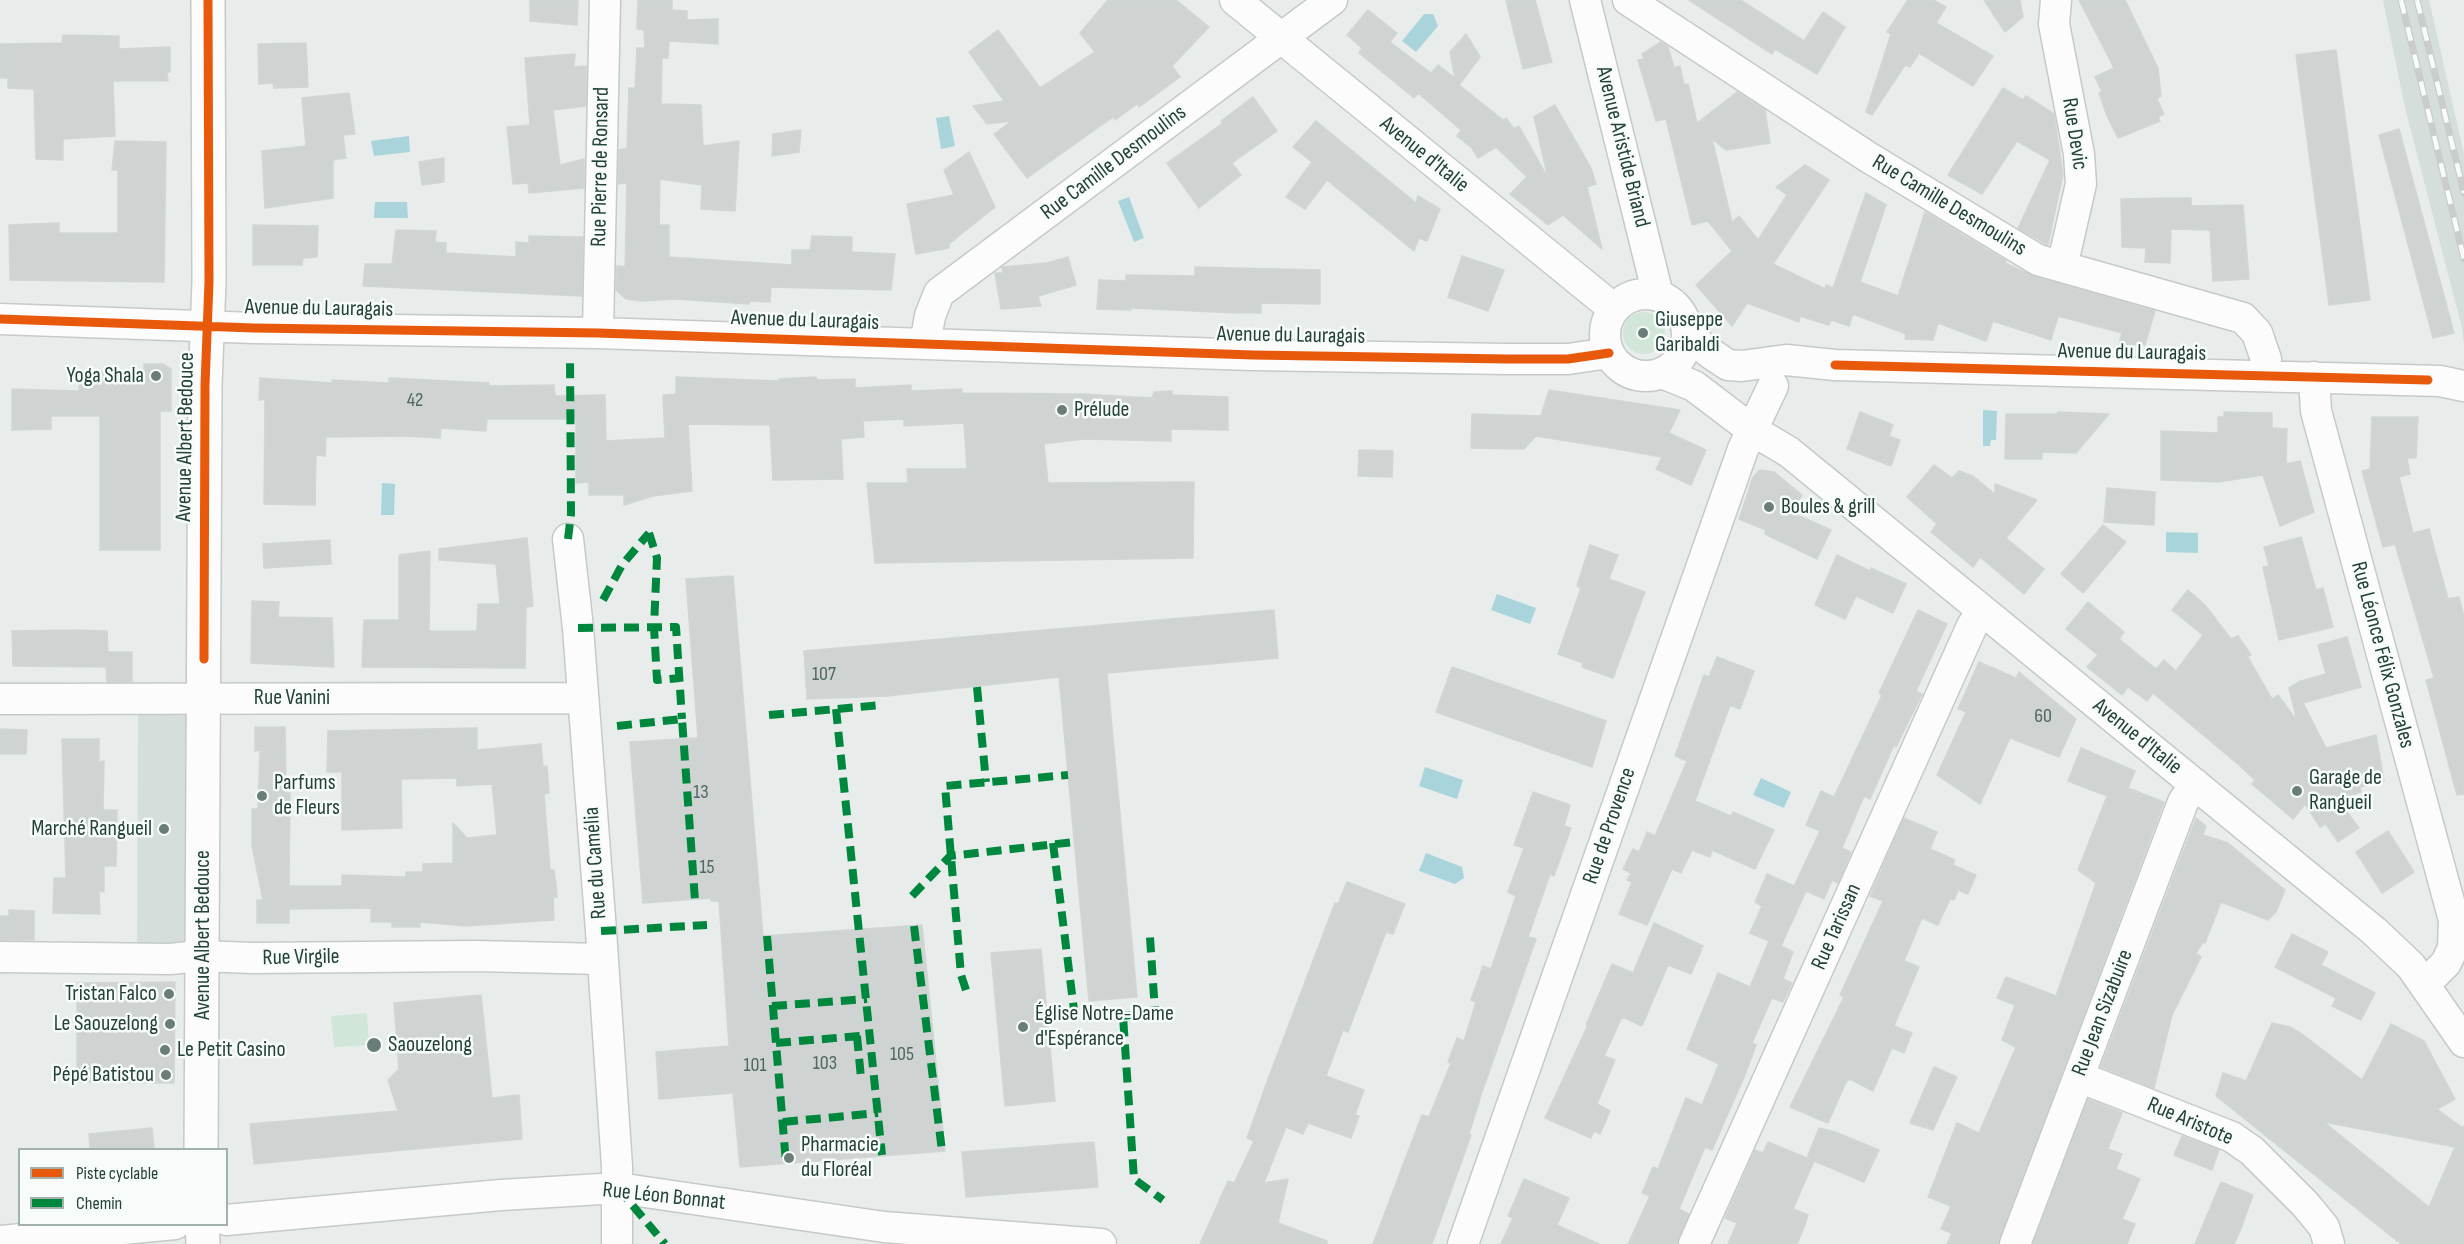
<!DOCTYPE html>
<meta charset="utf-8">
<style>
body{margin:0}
#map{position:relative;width:2464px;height:1244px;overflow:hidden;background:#e8edeb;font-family:"Sofia Sans Condensed",sans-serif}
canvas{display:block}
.legend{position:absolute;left:18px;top:1148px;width:210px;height:78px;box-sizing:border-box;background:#f7fbf9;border:2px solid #a3b1ad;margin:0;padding:8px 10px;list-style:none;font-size:18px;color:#24423a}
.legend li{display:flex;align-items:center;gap:12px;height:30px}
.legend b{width:30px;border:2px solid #a3b1ad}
</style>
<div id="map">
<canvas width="2464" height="1244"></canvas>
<ul class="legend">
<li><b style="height:8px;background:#e8590c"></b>Piste cyclable</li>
<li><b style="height:8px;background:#00873e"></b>Chemin</li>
</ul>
</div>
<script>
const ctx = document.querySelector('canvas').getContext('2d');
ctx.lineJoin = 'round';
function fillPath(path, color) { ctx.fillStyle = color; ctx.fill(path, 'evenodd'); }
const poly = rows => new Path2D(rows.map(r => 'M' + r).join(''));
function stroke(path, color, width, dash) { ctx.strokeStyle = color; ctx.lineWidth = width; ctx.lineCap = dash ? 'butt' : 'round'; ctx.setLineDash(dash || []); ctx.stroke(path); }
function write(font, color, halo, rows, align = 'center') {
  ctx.font = font + ' "Sofia Sans Condensed",sans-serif'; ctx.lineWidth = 5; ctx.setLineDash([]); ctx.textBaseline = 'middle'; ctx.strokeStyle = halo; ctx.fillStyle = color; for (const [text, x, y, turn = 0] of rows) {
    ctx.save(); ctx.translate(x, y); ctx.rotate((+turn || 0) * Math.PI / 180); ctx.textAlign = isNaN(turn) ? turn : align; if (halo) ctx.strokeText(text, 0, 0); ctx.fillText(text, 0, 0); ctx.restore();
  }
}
const built = poly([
 [2383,0,2429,0,2464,154,2464,344,2462,328,2405,108],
 [192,713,189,944,137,947,138,715]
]);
const green = poly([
 '1623 333a21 21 0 1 1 42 0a21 21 0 1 1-42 0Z',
 [367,1013,369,1045,334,1047,331,1016]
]);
const water = poly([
 [1424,14,1433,14,1438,26,1416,52,1402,41],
 [949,116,955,146,941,149,936,118],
 [409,136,410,152,374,156,371,141],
 [1129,197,1144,238,1134,242,1118,201],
 [375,202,407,202,408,218,374,218],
 [1983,410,1997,411,1996,440,1991,440,1990,446,1983,446],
 [382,483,395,484,394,515,381,515],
 [2166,532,2198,533,2198,553,2166,552],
 [1497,594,1536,608,1530,624,1491,610],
 [1425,767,1463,780,1457,799,1419,786],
 [1761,778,1791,792,1784,808,1753,795],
 [1426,853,1462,867,1464,878,1455,884,1419,871]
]);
const building = poly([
 [530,0,578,0,577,25,530,21,530,0],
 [638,0,672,0,672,10,687,11,687,20,718,19,718,44,669,41,668,58,662,58,661,104,701,105,703,146,739,141,735,211,701,209,702,185,660,179,659,225,669,225,669,257,792,265,792,250,810,250,812,236,852,237,852,252,895,254,891,290,771,287,770,302,750,301,749,304,676,299,641,301,626,299,616,290,617,266,625,267,627,183,618,184,619,150,627,148,629,88,635,88,637,48,645,48,644,30,637,29,638,0],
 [1108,0,1176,0,1209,27,1172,66,1180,77,1139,107,1137,104,1115,120,1113,117,1027,178,994,134,1012,121,987,124,973,106,1004,101,969,52,998,30,1040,88,1095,52,1080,33,1108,0],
 [1506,0,1535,0,1552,62,1523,69,1506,0],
 [1689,0,1741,0,1804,41,1823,12,1845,27,1817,74,1775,49,1772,54,1689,0],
 [1908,0,1933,0,1946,7,1936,23,1993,56,1973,86,1919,53,1910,67,1905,65,1872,115,1866,112,1891,34,1887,32,1908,0],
 [1984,0,2020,0,2023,17,2005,32,1984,0],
 [2079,0,2125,0,2158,68,2161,96,2157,99,2164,114,2158,117,2160,121,2118,138,2107,116,2099,93,2102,92,2095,77,2114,68,2079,0],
 [1368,10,1397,33,1390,42,1431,73,1438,65,1455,78,1450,52,1466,34,1480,57,1459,85,1503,120,1506,118,1514,129,1519,126,1548,178,1534,117,1555,105,1591,168,1596,184,1587,187,1602,249,1563,215,1548,225,1510,194,1527,177,1496,147,1478,158,1472,148,1457,136,1461,130,1418,93,1414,98,1359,53,1362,48,1347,35,1368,10],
 [63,35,119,36,119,49,170,47,170,72,167,72,168,81,113,81,115,136,63,139,63,160,36,159,34,89,8,88,8,78,0,78,0,44,62,43,63,35],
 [1661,42,1668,47,1674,68,1680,66,1684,85,1688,84,1697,123,1737,92,1765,110,1770,143,1726,150,1712,139,1732,222,1739,216,1758,240,1787,195,1776,187,1805,165,1829,180,1773,264,1825,289,1826,285,1833,288,1866,193,1886,205,1860,282,1898,296,1925,212,2006,261,2005,263,2033,276,2155,311,2145,345,2119,344,2122,333,2058,316,2051,340,1993,321,1986,341,1938,323,1933,340,1905,339,1906,334,1853,314,1849,326,1831,320,1829,325,1800,316,1799,322,1747,303,1732,326,1696,285,1732,251,1708,221,1692,225,1666,119,1656,121,1638,60,1644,59,1642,54,1661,42],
 [306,43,308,87,274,88,273,83,259,84,258,44,306,43],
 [2336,50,2370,300,2329,305,2296,55,2336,50],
 [575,54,574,67,586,66,586,106,553,110,560,165,584,159,584,188,529,193,528,183,513,184,507,127,530,125,525,58,575,54],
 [2003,88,2023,100,2026,96,2054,114,2063,174,2048,245,2018,228,2050,160,2017,141,1982,194,1948,175,2003,88],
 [349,93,355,134,343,135,346,158,333,160,333,198,265,208,262,151,306,146,302,98,349,93],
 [1253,97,1277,131,1232,163,1241,175,1199,208,1167,163,1223,123,1221,121,1253,97],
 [1316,121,1416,203,1418,196,1440,209,1427,241,1419,238,1414,251,1327,180,1305,209,1286,197,1312,162,1293,147,1316,121],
 [2399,129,2454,333,2433,338,2379,135,2399,129],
 [801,130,799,152,772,156,773,134,801,130],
 [115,141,166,142,164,282,10,280,9,225,59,223,59,233,118,233,118,170,112,170,115,141],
 [969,152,995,207,949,244,949,248,916,254,907,204,954,195,944,170,969,152],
 [444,158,444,182,422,185,419,162,444,158],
 [2171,198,2191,198,2191,206,2243,205,2249,279,2213,281,2210,230,2171,229,2170,263,2145,262,2146,248,2122,247,2121,199,2171,198],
 [253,225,318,226,317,257,303,258,302,265,253,265,253,225],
 [396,230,436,231,435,242,446,243,446,253,516,257,516,242,529,243,529,236,583,237,582,296,363,286,365,264,392,264,396,230],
 [1462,256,1504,270,1488,311,1448,297,1462,256],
 [1068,257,1076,285,1038,296,1041,306,1001,309,995,273,1003,273,1002,267,1047,263,1068,257],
 [1195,267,1320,270,1320,304,1261,303,1261,313,1238,313,1131,308,1131,310,1097,309,1099,280,1126,281,1126,275,1195,276,1195,267],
 [144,364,163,364,171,369,171,411,160,411,160,550,100,550,100,416,51,416,51,429,12,430,12,389,79,391,80,371,144,373,144,364],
 [676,377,779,381,779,379,816,377,817,380,855,379,855,388,911,385,911,391,962,389,962,393,1083,394,1152,398,1154,392,1172,391,1172,395,1228,397,1228,430,1171,429,1171,441,1083,439,1044,444,1048,483,1194,482,1193,558,875,563,867,483,908,483,907,469,967,469,964,423,904,426,904,419,863,421,864,437,841,439,843,479,773,480,770,425,688,424,692,491,653,496,624,505,624,495,589,495,589,482,576,483,576,419,487,419,486,431,441,428,440,438,405,436,326,437,325,456,316,455,315,505,264,504,265,399,259,400,260,378,332,383,332,380,389,383,389,378,489,383,489,386,554,385,555,396,605,395,606,441,665,438,663,395,676,394,676,377],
 [1549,390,1680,410,1669,433,1706,450,1691,485,1656,469,1662,457,1617,449,1536,436,1524,449,1471,448,1472,414,1541,416,1549,390],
 [1860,412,1893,425,1889,436,1900,440,1891,466,1847,449,1860,412],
 [2058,412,2109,414,2076,453,2042,452,2042,459,2005,459,2006,414,2058,414,2058,412],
 [2224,412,2272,413,2272,428,2287,429,2286,464,2300,461,2314,512,2280,526,2263,475,2218,482,2161,480,2161,431,2218,433,2218,417,2224,417,2224,412],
 [2372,417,2418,417,2416,458,2407,458,2410,474,2399,477,2413,533,2429,529,2448,599,2459,597,2464,616,2464,794,2457,795,2426,680,2434,678,2395,544,2383,547,2362,471,2370,469,2372,417],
 [1359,450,1393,451,1392,477,1358,476,1359,450],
 [1934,465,1952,478,1959,471,1973,476,1995,494,1995,484,2037,500,2006,538,2044,569,2024,594,1980,557,1973,567,1931,532,1937,524,1907,497,1934,465],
 [1760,470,1774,472,1802,495,1793,513,1831,530,1817,559,1765,534,1766,530,1739,519,1753,477,1760,470],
 [2107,488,2155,492,2154,525,2104,522,2107,488],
 [2103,525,2126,542,2083,593,2061,574,2103,525],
 [2301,537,2316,590,2323,588,2333,627,2279,640,2263,567,2269,566,2264,547,2301,537],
 [527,538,533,606,526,607,525,668,362,667,364,620,399,620,399,555,430,551,429,631,477,631,478,604,500,604,496,564,439,560,439,549,527,538],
 [330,540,331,564,264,568,263,544,330,540],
 [1590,545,1618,555,1609,579,1645,592,1613,678,1582,667,1583,663,1558,654,1581,588,1577,586,1590,545],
 [1837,555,1870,571,1871,568,1906,584,1893,613,1856,596,1845,619,1815,605,1837,555],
 [733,576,763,936,922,925,945,1151,740,1167,733,1093,659,1099,656,1052,729,1046,719,901,711,901,711,898,643,903,630,742,698,738,686,579,733,576],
 [2188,590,2205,605,2231,639,2238,636,2251,655,2247,656,2272,699,2278,695,2297,721,2289,688,2301,681,2326,674,2318,645,2347,637,2361,687,2303,703,2326,748,2376,735,2384,781,2360,787,2361,792,2338,800,2359,828,2338,842,2326,824,2320,827,2305,804,2293,819,2252,784,2255,780,2239,765,2153,693,2147,701,2128,687,2122,695,2087,667,2098,655,2066,629,2088,602,2124,632,2119,639,2156,669,2164,660,2176,671,2203,635,2172,610,2188,590],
 [252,601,279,602,278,617,332,618,334,667,251,663,252,601],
 [1274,610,1278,658,1107,673,1137,997,1089,1001,1059,677,887,696,807,699,804,651,1274,610],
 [1918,610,1947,624,1916,691,1922,694,1896,747,1894,745,1870,799,1864,796,1842,848,1851,852,1838,883,1832,880,1824,899,1806,891,1781,946,1793,952,1783,979,1792,983,1783,1002,1772,998,1752,1043,1756,1045,1745,1075,1712,1150,1705,1147,1679,1209,1689,1214,1677,1244,1628,1244,1650,1196,1642,1193,1653,1167,1658,1169,1686,1098,1702,1105,1719,1064,1687,1049,1718,973,1750,987,1769,941,1750,933,1762,906,1755,902,1767,874,1794,886,1820,831,1806,825,1821,791,1834,797,1882,695,1879,693,1918,610],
 [76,630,107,631,108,652,132,652,132,682,107,682,106,667,13,666,12,631,76,630],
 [1717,657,1754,671,1740,709,1730,705,1695,801,1731,816,1733,812,1774,830,1755,869,1712,850,1710,857,1692,850,1681,873,1672,869,1647,925,1619,914,1632,882,1627,880,1631,873,1623,869,1633,849,1639,852,1647,832,1655,836,1687,761,1675,756,1704,675,1709,677,1717,657],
 [1979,662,2016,678,2019,672,2076,719,2059,757,2010,738,1980,804,1937,775,1966,712,1958,709,1979,662],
 [1452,667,1606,721,1592,767,1436,712,1452,667],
 [255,727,285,727,286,793,290,793,289,886,342,886,342,875,406,877,406,872,423,872,423,864,453,863,453,823,467,838,497,835,492,784,457,786,457,778,401,779,402,828,342,830,342,772,327,772,328,731,477,728,477,750,541,744,543,767,547,766,549,793,544,794,550,870,554,870,556,884,557,897,553,897,554,920,466,926,420,922,420,927,392,927,392,922,371,922,371,908,289,909,289,923,257,923,257,900,263,900,252,846,252,809,258,809,260,750,255,751,255,727],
 [0,729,27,730,26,754,0,754,0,729],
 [62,739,99,739,99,762,104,761,103,810,117,810,116,866,104,866,104,892,99,891,100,914,53,913,54,878,66,878,62,739],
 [2081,748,2135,771,2128,788,2164,802,1998,1244,1947,1244,1952,1233,1941,1229,1951,1206,1928,1197,1957,1123,1979,1133,2016,1047,2002,1040,2015,1005,1997,998,2006,977,2056,996,2096,883,2078,870,2107,796,2068,781,2081,748],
 [1533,792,1570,805,1564,826,1571,828,1554,876,1550,874,1528,937,1536,939,1482,1092,1469,1134,1471,1135,1432,1244,1373,1244,1422,1115,1429,1117,1451,1063,1448,1062,1457,1038,1464,1041,1476,1002,1471,1000,1483,966,1491,969,1516,896,1508,892,1524,848,1514,845,1533,792],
 [1904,818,1937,832,1930,849,1955,860,1953,865,1976,875,1968,894,1958,890,1954,900,1950,899,1938,925,1922,918,1904,961,1919,967,1894,1026,1912,1033,1904,1053,1892,1048,1873,1091,1850,1079,1846,1082,1828,1123,1790,1107,1844,997,1840,995,1883,901,1870,896,1904,818],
 [2196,818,2206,826,2203,835,2228,843,2285,890,2276,912,2268,920,2221,902,2205,943,2203,942,2196,953,2201,957,2172,1015,2154,1088,2101,1067,2196,818],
 [2388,831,2414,872,2382,893,2356,852,2388,831],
 [1347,882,1405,904,1393,934,1386,932,1348,1032,1343,1030,1326,1076,1364,1090,1355,1115,1359,1116,1351,1138,1308,1123,1303,1134,1286,1127,1264,1183,1288,1179,1278,1223,1327,1241,1327,1244,1200,1244,1228,1181,1234,1183,1254,1141,1247,1138,1267,1082,1335,903,1338,904,1347,882],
 [9,910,34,911,34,940,0,940,0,916,9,916,9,910],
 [1654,923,1703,946,1691,974,1668,965,1642,1026,1622,1017,1604,1056,1615,1060,1597,1104,1610,1111,1600,1134,1594,1131,1591,1138,1545,1118,1588,1025,1586,1025,1612,964,1633,973,1654,923],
 [2292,934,2328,952,2321,965,2375,993,2361,1020,2332,1006,2336,998,2275,967,2292,934],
 [1041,949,1055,1101,1005,1106,991,953,1041,949],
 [175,982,174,1083,77,1082,77,983,175,982],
 [481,995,492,1098,519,1095,522,1139,254,1164,250,1124,398,1111,388,1080,399,1069,394,1003,481,995],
 [2272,1023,2290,1027,2302,1034,2362,1080,2391,1024,2424,1041,2455,1099,2437,1109,2463,1128,2464,1126,2464,1244,2401,1244,2216,1096,2223,1073,2246,1081,2272,1023],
 [2324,1122,2455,1147,2429,1207,2324,1122],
 [1934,1067,1957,1077,1933,1130,1910,1123,1934,1067],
 [2088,1099,2122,1113,2108,1149,2122,1154,2116,1169,2140,1179,2122,1219,2135,1224,2127,1244,2033,1244,2088,1099],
 [152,1128,154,1149,90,1149,89,1134,152,1128],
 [1819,1128,1835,1132,1879,1150,1864,1182,1807,1158,1819,1128],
 [2182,1136,2219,1150,2212,1170,2174,1155,2182,1136],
 [1094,1142,1098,1187,966,1197,962,1152,1094,1142],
 [1768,1142,1814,1161,1793,1209,1808,1215,1805,1225,1797,1244,1728,1244,1737,1223,1725,1218,1755,1150,1763,1153,1768,1142],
 [1524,1179,1569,1198,1557,1225,1599,1244,1501,1244,1513,1218,1508,1216,1524,1179],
 [2221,1182,2253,1195,2240,1231,2234,1244,2195,1244,2221,1182]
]);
const minor = poly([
 [1235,0,1614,309],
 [1585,0,1658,295],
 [1628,0,1868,157,2038,260,2243,318,2257,333,2266,359,2265,376],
 [2056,0,2054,24,2079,154,2081,184,2062,267],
 '1605 335a41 41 0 1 1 82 0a41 41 0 1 1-82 0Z',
 [0,319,254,328,598,333,1253,355,1507,359,1568,359,1609,353],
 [1687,326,1699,344,1710,353,1728,365,1742,366,1786,360,1835,365,2440,381,2464,386],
 [598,333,605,0],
 [925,344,930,316,939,293,1332,0],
 [1662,373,1694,386,1752,430,1789,452,2374,931,2411,966,2464,1042],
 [2314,377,2316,411,2454,920,2453,948,2446,963,2425,984],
 [568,539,578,628,601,931,617,1166,617,1244],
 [0,699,583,698],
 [0,957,170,959,200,956,253,958,476,956,602,959],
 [2079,1077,2232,1137,2252,1151,2305,1204,2324,1227,2329,1244],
 [226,1220,501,1195,618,1188,884,1227,1101,1244],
 [0,1241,175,1224],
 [1463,1244,1743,449,1773,386],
 [1694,1244,1972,626,1982,611],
 [2015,1244,2183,802,2195,784]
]);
const tertiary = poly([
 [201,1150,205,385,209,282,208,0],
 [202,1224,203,1244]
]);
const rail = poly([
 [2401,0,2464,259],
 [2417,0,2464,193]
]);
const quiet = poly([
 [649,533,657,558,654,627,657,680,680,678],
 [568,539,571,514,570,356],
 [603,600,622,565,649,533],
 [578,628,676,627,682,719],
 [977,687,986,782],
 [836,709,882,1155],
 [769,715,882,705],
 [617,726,682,719,695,900],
 [1053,843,1075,1018,1123,1016,1134,1179,1163,1200],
 [912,896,950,856,1074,842],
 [914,926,942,1151],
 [601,931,707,925],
 [767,936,786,1163],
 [966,990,961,975,945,786,1068,775],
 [772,1006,867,999],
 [1123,1016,1155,1012,1150,937],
 [857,1036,861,1078],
 [776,1043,871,1035],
 [783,1122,878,1113],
 [618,1188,665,1244]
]);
const cycleway = poly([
 [0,319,254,328,598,333,1253,355,1507,359,1568,359,1609,353],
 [1835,365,2428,380],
 [204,659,205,385,209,282,208,0]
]);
const markers = [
 [1643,333,6,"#697e78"],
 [156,376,6,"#697e78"],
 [1062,410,6,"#697e78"],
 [1769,507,6,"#697e78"],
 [2297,791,6,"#697e78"],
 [262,796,6,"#697e78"],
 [164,829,6,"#697e78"],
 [169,994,6,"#697e78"],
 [170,1024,6,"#697e78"],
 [1023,1027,6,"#697e78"],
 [374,1045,8,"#697e78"],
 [165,1050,6,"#697e78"],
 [166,1075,6,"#697e78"],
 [789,1158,6,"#697e78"]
];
const numberNames = [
 ["42",415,401],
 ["107",824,675],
 ["60",2043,717],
 ["13",701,793],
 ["15",707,868],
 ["105",902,1055],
 ["103",825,1064],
 ["101",755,1066]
];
const streetNames = [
 ["Rue Devic",2074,134,81],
 ["Avenue Aristide Briand",1622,147,76],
 ["Avenue d'Italie",1424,155,39],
 ["Rue Camille Desmoulins",1114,163,-37],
 ["Rue Pierre de Ronsard",601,167,-89],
 ["Rue Camille Desmoulins",1949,206,31],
 ["Avenue du Lauragais",319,309,1],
 ["Avenue du Lauragais",805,321,2],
 ["Avenue du Lauragais",1291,336,1],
 ["Avenue du Lauragais",2132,353,1],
 ["Avenue Albert Bedouce",186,437,-89],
 ["Rue Léonce Félix Gonzales",2382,655,75],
 ["Rue Vanini",292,698],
 ["Avenue d'Italie",2137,737,39],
 ["Rue de Provence",1610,826,-71],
 ["Rue du Camélia",596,863,-94],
 ["Rue Tarissan",1837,927,-66],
 ["Avenue Albert Bedouce",203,935,-90],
 ["Rue Virgile",301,958,-1],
 ["Rue Jean Sizabuire",2103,1013,-69],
 ["Rue Aristote",2190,1122,23],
 ["Rue Léon Bonnat",664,1197,6]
];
const poiNames = [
 ["Giuseppe",1655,320],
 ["Garibaldi",1655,345],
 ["Yoga Shala",144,376,"right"],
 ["Prélude",1074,410],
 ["Boules & grill",1781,507],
 ["Garage de",2309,778],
 ["Rangueil",2309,803],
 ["Parfums",274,783],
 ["de Fleurs",274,808],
 ["Marché Rangueil",152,829,"right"],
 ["Tristan Falco",157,994,"right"],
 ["Église Notre-Dame",1035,1014],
 ["d'Espérance",1035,1039],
 ["Le Saouzelong",158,1024,"right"],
 ["Saouzelong",388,1045],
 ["Le Petit Casino",177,1050],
 ["Pépé Batistou",154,1075,"right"],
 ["Pharmacie",801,1145],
 ["du Floréal",801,1170]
];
fillPath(built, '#d6dedb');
fillPath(green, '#d1e6d8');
fillPath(water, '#a9d4db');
fillPath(building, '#cfd4d2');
stroke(building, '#d1d6d4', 1.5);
stroke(minor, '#c5cac8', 33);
stroke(tertiary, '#c5cac8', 36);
stroke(minor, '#fcfcfc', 30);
stroke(tertiary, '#fcfcfc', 33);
stroke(rail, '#c9cdcc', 7);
stroke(rail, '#f7fbf9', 4.5, [14]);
stroke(quiet, '#00873e', 8, [15, 8]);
stroke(cycleway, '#e8590c', 9);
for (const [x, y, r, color] of markers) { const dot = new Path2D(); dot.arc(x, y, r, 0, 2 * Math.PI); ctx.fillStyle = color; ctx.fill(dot); stroke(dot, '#f7fbf9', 2); }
write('20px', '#506761', null, numberNames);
write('22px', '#24423a', '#f7fbf9', streetNames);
write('22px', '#24423a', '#f7fbf9', poiNames, 'left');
</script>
